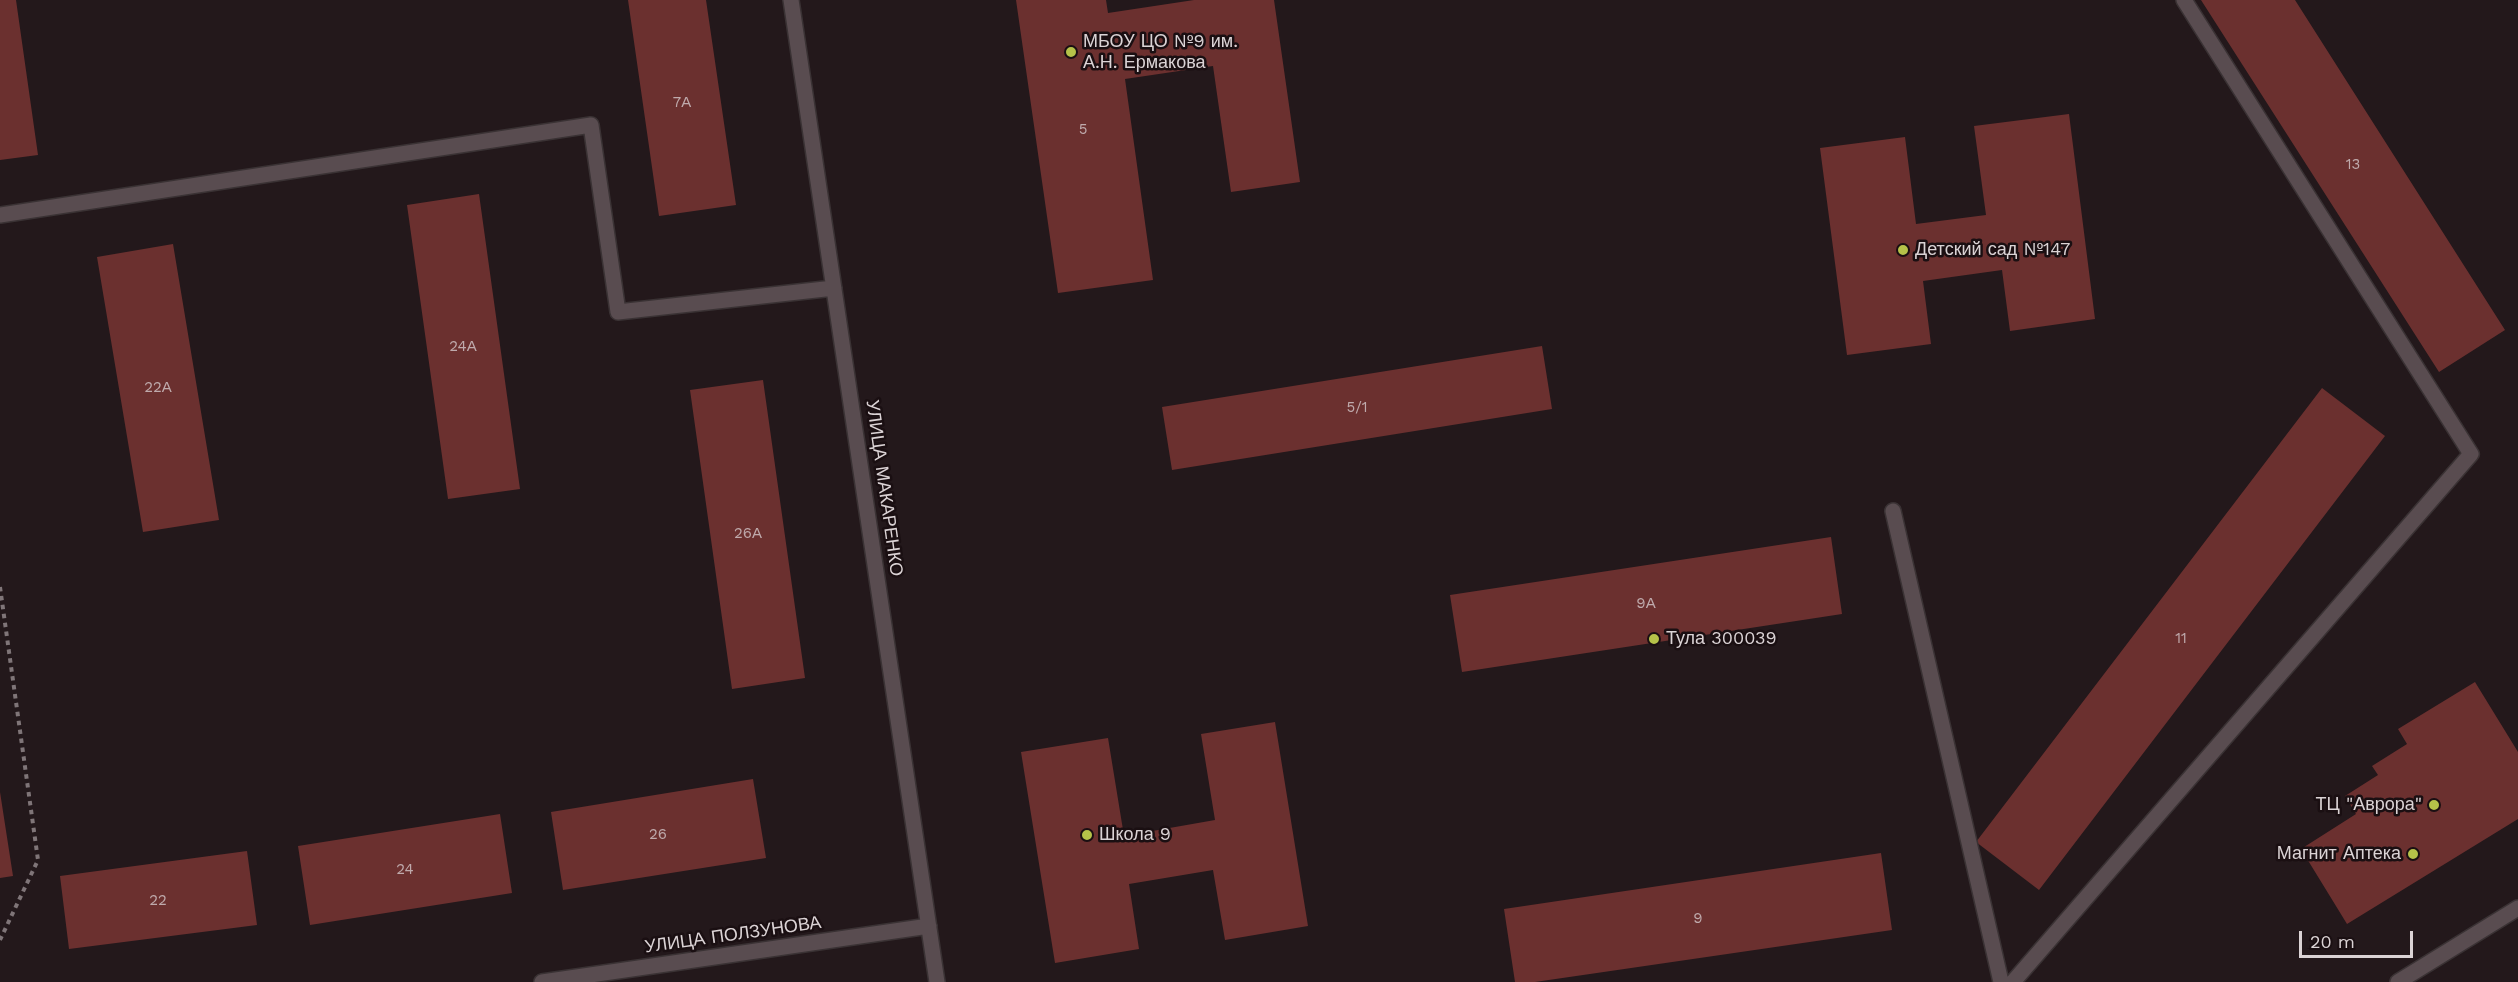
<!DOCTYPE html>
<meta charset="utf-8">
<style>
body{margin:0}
#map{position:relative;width:2518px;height:982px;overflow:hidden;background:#23181b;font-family:"Work Sans",sans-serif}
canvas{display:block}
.scale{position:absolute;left:2299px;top:931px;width:114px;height:27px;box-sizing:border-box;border:3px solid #dbd3d5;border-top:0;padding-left:8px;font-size:18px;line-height:21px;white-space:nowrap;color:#dbd3d5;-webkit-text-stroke:4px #1a0f12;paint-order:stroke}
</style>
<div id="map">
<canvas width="2518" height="982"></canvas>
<div class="scale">20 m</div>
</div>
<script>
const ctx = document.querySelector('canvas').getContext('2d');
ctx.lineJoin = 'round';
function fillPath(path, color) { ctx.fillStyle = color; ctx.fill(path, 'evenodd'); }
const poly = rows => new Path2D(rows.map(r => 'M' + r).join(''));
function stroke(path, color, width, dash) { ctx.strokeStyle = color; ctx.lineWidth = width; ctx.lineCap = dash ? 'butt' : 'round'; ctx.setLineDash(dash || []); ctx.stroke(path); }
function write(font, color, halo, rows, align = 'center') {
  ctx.font = font + ' "Work Sans",sans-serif'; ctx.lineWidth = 5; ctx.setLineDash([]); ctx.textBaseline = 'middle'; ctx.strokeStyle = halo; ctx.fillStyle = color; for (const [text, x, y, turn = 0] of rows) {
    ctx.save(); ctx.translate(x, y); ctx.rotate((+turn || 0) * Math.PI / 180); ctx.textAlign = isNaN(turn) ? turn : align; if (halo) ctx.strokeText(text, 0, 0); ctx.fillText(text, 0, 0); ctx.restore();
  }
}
const building = poly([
 [0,0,16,0,38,155,0,160],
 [628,0,706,0,736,205,659,216],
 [1016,0,1106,0,1108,13,1194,0,1274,0,1300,182,1231,192,1213,66,1125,79,1153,280,1058,293],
 [2201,0,2295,0,2505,330,2439,372],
 [2069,114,2095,319,2010,331,2002,270,1923,281,1931,344,1847,355,1820,148,1905,137,1916,224,1986,215,1974,126],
 [479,194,520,489,448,499,407,205],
 [173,244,219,520,143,532,97,257],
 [1542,346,1552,409,1172,470,1162,407],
 [763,380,805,678,732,689,690,390],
 [2322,388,2385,436,2039,890,1976,842],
 [1831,537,1842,614,1462,672,1450,595],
 [2475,682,2518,752,2518,819,2347,924,2301,849,2356,814,2345,796,2378,775,2372,766,2407,744,2398,729],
 [1275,722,1308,926,1225,940,1213,870,1129,884,1139,949,1055,963,1021,752,1108,738,1124,836,1215,820,1201,734],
 [753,779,766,858,563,890,551,812],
 [0,792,13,876,0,878],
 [500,814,512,893,310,925,298,846],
 [247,851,257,925,69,949,60,876],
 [1881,853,1892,930,1535,982,1515,982,1504,909]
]);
const path = poly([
 [0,587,38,860,0,940]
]);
const minor = poly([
 [791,0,937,982],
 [0,215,591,125,618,312,834,288],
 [1893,511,2001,982],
 [542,982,929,926],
 [2013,982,2471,454,2184,0],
 [2398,982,2518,908]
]);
const markers = [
 [1071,52,6,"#b5c249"],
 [1903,250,6,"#b5c249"],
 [1654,639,6,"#b5c249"],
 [2434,805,6,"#b5c249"],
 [1087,835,6,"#b5c249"],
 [2413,854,6,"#b5c249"]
];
const numberNames = [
 ["7А",682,103],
 ["5",1083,130],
 ["13",2353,165],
 ["24А",463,347],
 ["22А",158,388],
 ["5/1",1357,408],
 ["26А",748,534],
 ["9А",1646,604],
 ["11",2181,639],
 ["26",658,835],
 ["24",405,870],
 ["22",158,901],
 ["9",1698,919]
];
const poiNames = [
 ["МБОУ ЦО №9 им.",1083,42],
 ["А.Н. Ермакова",1083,63],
 ["Детский сад №147",1915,250],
 ["Тула 300039",1666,639],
 ["ТЦ \"Аврора\"",2422,805,"right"],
 ["Школа 9",1099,835],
 ["Магнит Аптека",2401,854,"right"]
];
const streetNames = [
 ["УЛИЦА МАКАРЕНКО",884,488,82],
 ["УЛИЦА ПОЛЗУНОВА",733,935,-8]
];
fillPath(building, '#6b302f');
stroke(minor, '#3a3234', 18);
stroke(path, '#7f7578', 4, [4.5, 4.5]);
stroke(minor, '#594c50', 15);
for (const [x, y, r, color] of markers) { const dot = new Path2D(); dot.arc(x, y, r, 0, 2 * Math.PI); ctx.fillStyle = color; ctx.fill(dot); stroke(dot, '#1a0f12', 2); }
write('15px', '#bfaaac', null, numberNames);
write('18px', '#dbd3d5', '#1a0f12', poiNames, 'left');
write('18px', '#dbd3d5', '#1a0f12', streetNames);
</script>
